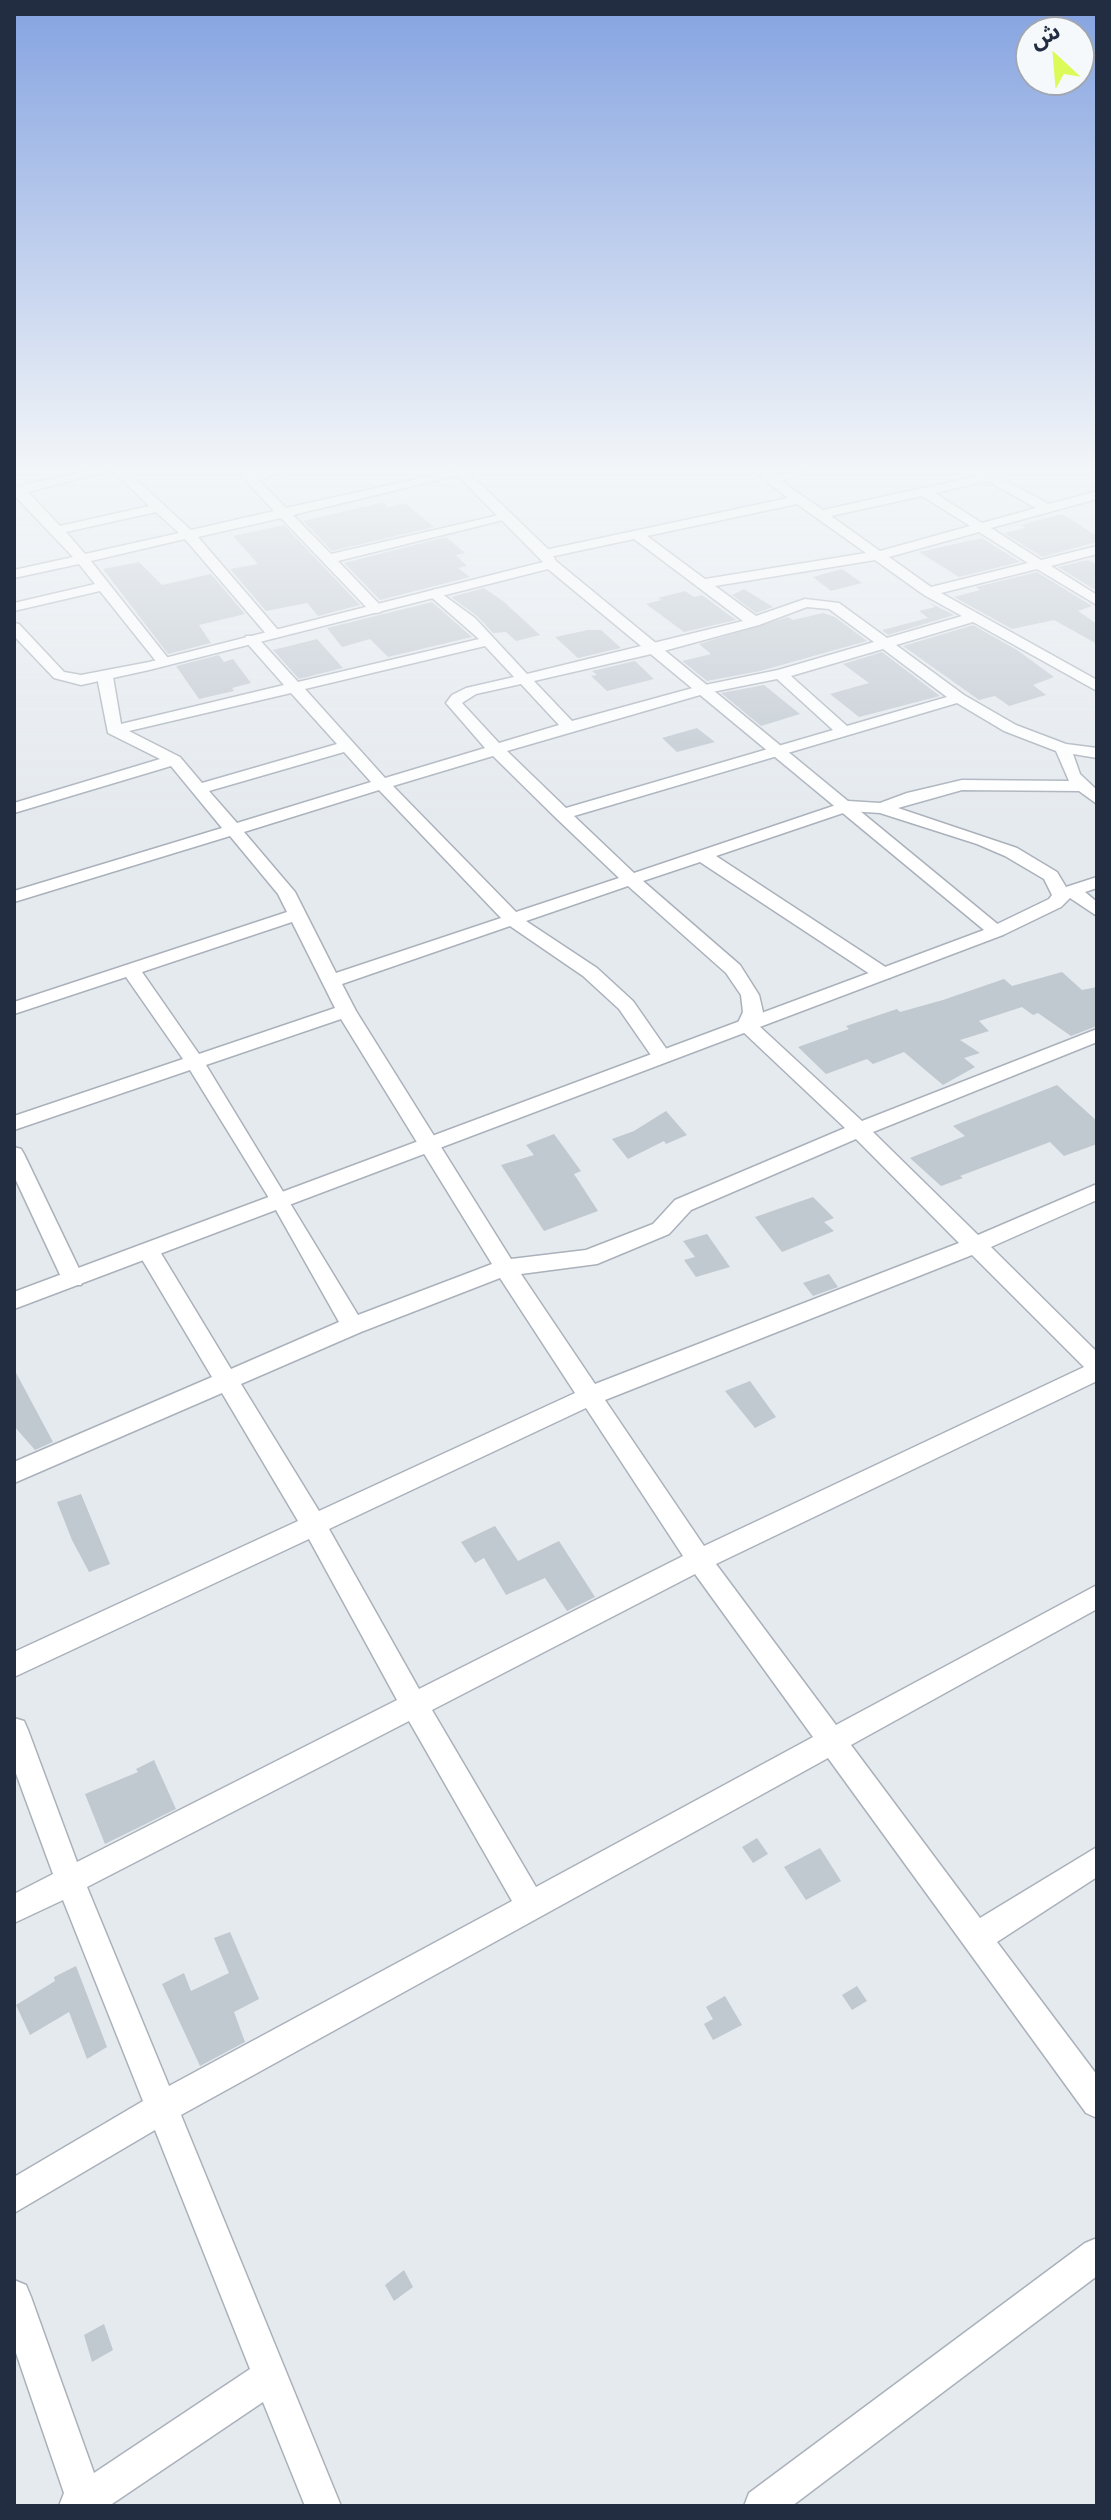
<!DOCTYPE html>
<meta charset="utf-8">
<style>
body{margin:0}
#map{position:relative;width:1111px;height:2520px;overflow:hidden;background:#e5eaef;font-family:"Fira Sans Condensed","Noto Sans Arabic",sans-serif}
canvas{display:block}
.frame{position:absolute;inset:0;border:16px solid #222d42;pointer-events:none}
.north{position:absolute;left:1015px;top:16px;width:80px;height:80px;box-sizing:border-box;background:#f6f9fb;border:2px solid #a1a7b1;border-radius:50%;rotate:334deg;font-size:22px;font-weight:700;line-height:32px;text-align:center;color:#222d42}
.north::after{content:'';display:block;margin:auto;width:28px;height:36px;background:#dcfa58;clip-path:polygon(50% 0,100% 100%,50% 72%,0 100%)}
</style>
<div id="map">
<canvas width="1111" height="2520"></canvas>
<div class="frame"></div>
<div class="north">ش</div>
</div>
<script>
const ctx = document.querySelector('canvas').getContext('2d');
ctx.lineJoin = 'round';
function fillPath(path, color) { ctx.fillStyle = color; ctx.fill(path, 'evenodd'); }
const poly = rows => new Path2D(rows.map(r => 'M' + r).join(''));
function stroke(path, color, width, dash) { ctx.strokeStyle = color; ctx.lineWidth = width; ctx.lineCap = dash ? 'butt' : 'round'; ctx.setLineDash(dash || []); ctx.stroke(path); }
const building = poly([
 [384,502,388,507,405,503,434,527,332,551,303,521],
 [1062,514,1097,536,1097,542,1042,557,1004,533,1026,528,1021,525],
 [284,525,360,605,318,616,307,603,266,611,230,569,258,564,233,536],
 [446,537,465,553,456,555,467,566,458,568,470,577,380,600,344,563],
 [982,538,1020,562,959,577,919,552],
 [1088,560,1097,565,1097,591,1058,567],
 [139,562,162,585,211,574,245,614,199,625,211,643,168,654,103,569],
 [842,569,862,583,831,591,813,577],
 [1037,572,1092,606,1078,611,1097,624,1097,644,1054,620,1012,629,954,597,980,590,976,587],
 [484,588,503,601,540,635,516,641,506,632,493,633,477,616,451,597],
 [744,589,773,607,756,613,732,595],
 [685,591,694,597,702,595,736,620,684,632,646,604,661,600,658,598],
 [432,602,472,637,388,657,370,639,342,647,327,628],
 [928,602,954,615,888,635,882,630,928,618,919,611,935,607],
 [823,613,835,617,867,641,760,671,707,681,682,661,711,654,699,644,788,617,793,620],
 [973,625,1017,650,1054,677,1033,685,1046,695,1009,706,995,696,979,700,903,646],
 [588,630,601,630,621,648,578,658,555,637],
 [317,639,343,668,299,679,273,650],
 [882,652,940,696,859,717,830,694,869,683,843,664],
 [219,655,224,662,233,659,251,683,232,688,234,691,199,699,176,666],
 [635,661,654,679,607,691,591,676,597,675,592,671],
 [764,685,800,714,761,726,721,693],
 [697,728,715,742,677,752,662,738],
 [1062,972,1082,990,1097,987,1097,1026,1071,1036,1038,1013,1033,1015,1022,1007,979,1021,989,1031,960,1040,980,1053,964,1058,975,1067,943,1085,904,1052,873,1064,867,1059,826,1074,798,1047,849,1029,846,1026,897,1009,900,1012,943,1000,1004,979,1012,986],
 [1057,1085,1097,1121,1097,1144,1064,1156,1050,1142,960,1176,963,1178,941,1186,910,1158,965,1136,953,1126],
 [666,1111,687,1135,666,1144,664,1141,628,1159,612,1139,634,1131],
 [554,1134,581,1171,574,1174,598,1211,544,1231,501,1165,534,1155,526,1145],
 [813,1197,834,1218,824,1222,834,1231,782,1252,755,1217],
 [707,1234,730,1267,696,1277,684,1260,695,1257,683,1241],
 [829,1274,838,1287,813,1296,803,1283],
 [14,1369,53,1442,35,1450,14,1426],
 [750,1381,776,1417,755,1428,725,1391],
 [81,1494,110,1564,89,1572,72,1540,57,1502],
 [495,1526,518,1561,559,1541,595,1597,567,1611,545,1578,506,1595,484,1558,475,1563,461,1542],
 [154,1760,176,1809,105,1844,85,1794,138,1772,136,1769],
 [757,1838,768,1854,753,1863,742,1847],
 [820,1848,841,1881,806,1900,784,1867],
 [230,1932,259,1999,234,2012,245,2042,200,2066,162,1984,184,1973,191,1991,229,1973,214,1938],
 [76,1966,107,2047,87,2059,69,2012,30,2035,16,2005,55,1981,54,1977],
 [857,1986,867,2001,852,2010,842,1995],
 [725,1996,742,2025,713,2040,704,2024,713,2019,706,2007],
 [404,2270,413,2287,394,2301,385,2285],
 [104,2324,113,2350,92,2362,84,2335]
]);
const minor = poly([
 [86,471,110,471,28,492,60,526,149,506,113,471,127,471,191,530,274,511,237,471,285,471,259,480,286,508,452,471,467,473,293,515,331,554,508,513,515,517,338,561,381,606,381,612,376,613,371,612,281,518,198,537,278,630,278,636,273,637,268,636,185,539,91,561,171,662,164,666,159,665,100,591,14,611,14,603,95,584,79,564,14,578,14,570,73,557,14,495,14,487,86,471],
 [156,512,179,533,85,554,66,532,156,512],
 [753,471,768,471,773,475,811,471,781,481,823,510,977,476,972,471,988,471,1049,504,1097,491,1097,499,991,528,1041,560,1097,546,1097,554,1051,566,1097,595,1097,605,1037,569,941,593,1097,680,1097,691,973,622,896,645,964,695,1016,725,1066,744,1097,748,1097,758,1073,754,1080,774,1097,790,1097,804,1079,791,962,790,898,808,1017,848,1057,872,1066,887,1097,877,1097,888,1085,892,1097,902,1097,916,1070,898,1061,907,1003,935,991,935,988,931,991,927,1049,899,1052,895,1044,879,1005,856,977,844,880,813,849,811,716,856,890,970,892,974,890,978,876,978,700,862,643,881,740,965,759,995,763,1012,757,1024,862,1121,1097,1029,1097,1042,873,1132,978,1235,1097,1184,1097,1200,991,1247,1097,1352,1097,1381,716,1564,836,1725,1097,1585,1097,1609,851,1745,980,1918,1097,1847,1097,1877,997,1942,1097,2075,1097,2118,1086,2113,828,1758,181,2115,341,2506,305,2506,263,2402,109,2506,59,2506,64,2493,14,2347,14,2280,26,2285,31,2297,94,2473,250,2369,155,2130,14,2213,14,2177,143,2101,63,1900,14,1923,14,1894,53,1874,14,1768,14,1718,24,1721,28,1730,77,1862,397,1700,309,1539,14,1677,14,1652,298,1521,222,1393,14,1483,14,1462,212,1377,137,1251,140,1245,156,1245,231,1369,339,1322,272,1203,190,1070,14,1130,14,1116,183,1059,126,977,14,1014,14,1002,287,912,278,894,230,836,14,902,14,891,222,828,171,766,14,813,14,803,160,759,108,733,97,677,100,674,105,672,113,677,121,724,284,685,246,642,246,636,256,636,298,682,479,639,430,596,428,593,435,589,475,618,527,674,743,621,634,539,545,558,538,554,545,550,788,498,753,471],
 [987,481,1036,508,982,523,935,493,987,481],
 [922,496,970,526,880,551,831,516,922,496],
 [797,504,866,553,705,579,647,536,797,504],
 [979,532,1028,563,931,587,889,557,979,532],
 [875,560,924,595,962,616,887,638,839,603,805,599,756,616,715,586,875,560],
 [807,607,829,609,874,642,778,670,700,686,572,721,534,681,660,652,759,625,807,607],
 [485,646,514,677,466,688,452,695,446,703,485,748,385,778,305,689,485,646],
 [883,649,947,697,847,726,791,676,883,649],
 [777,679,833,730,566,808,507,751,707,693,777,679],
 [521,684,559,725,499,743,462,703,476,694,521,684],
 [291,693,337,744,202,783,180,757,129,731,291,693],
 [957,703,1004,731,1056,751,1069,781,962,780,907,793,880,803,848,801,634,873,574,816,957,703],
 [344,752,371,782,237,823,209,791,344,752],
 [493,756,556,818,619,878,516,912,393,786,493,756],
 [379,790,501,918,336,973,295,892,244,832,379,790],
 [628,886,726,973,741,995,743,1012,737,1025,740,1029,845,1128,675,1200,653,1224,586,1250,511,1259,356,1011,342,984,510,926,583,976,619,1009,655,1061,669,1061,672,1057,633,1001,597,968,526,921,628,886],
 [292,922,335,1008,199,1054,142,972,292,922],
 [341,1019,492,1264,358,1315,206,1065,341,1019],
 [856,1139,959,1243,595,1384,521,1274,597,1264,669,1234,691,1210,856,1139],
 [972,1255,1084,1367,704,1546,605,1400,972,1255],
 [500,1278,575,1393,319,1511,241,1384,361,1332,500,1278],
 [586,1408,683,1556,419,1689,329,1529,586,1408],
 [695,1574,813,1737,536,1887,432,1710,695,1574],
 [409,1721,512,1901,169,2086,87,1887,409,1721],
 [14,1147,21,1149,24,1154,84,1279,81,1285,65,1285,62,1279,14,1176,14,1147],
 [1097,2238,1097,2276,792,2506,744,2506,749,2493,1085,2243,1097,2238]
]);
const tertiary = poly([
 [453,471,467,471,550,551,556,561,1006,931,1003,935,14,1309,14,1292,984,930,548,569,149,670,81,685,54,678,14,636,14,623,19,624,64,672,81,675,149,662,543,562,453,471]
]);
fillPath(building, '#c0c8d0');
stroke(minor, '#aab1bb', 3);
stroke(tertiary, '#aab1bb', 3);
fillPath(minor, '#fff');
fillPath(tertiary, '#fff');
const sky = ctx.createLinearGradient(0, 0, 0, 824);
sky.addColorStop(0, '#85a3e1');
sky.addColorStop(0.57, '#f3f6f8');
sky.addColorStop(1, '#f3f6f800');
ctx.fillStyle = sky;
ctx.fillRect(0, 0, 1111, 824);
</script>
